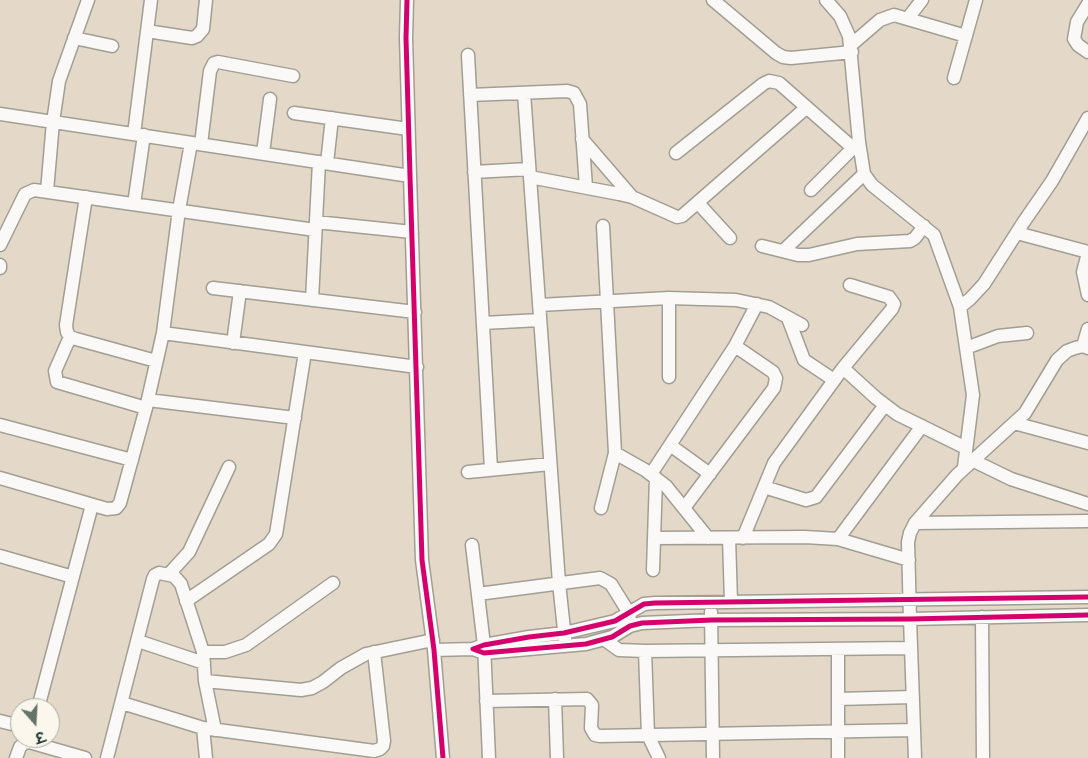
<!DOCTYPE html>
<meta charset="utf-8">
<style>
body{margin:0}
#map{position:relative;width:1088px;height:758px;overflow:hidden;background:#e4d9c8;font-family:Mynerve,"Playpen Sans Deva",sans-serif}
canvas{display:block}
.north{position:absolute;left:10px;top:698px;width:50px;height:50px;box-sizing:border-box;background:#fbf7ec;border:1px solid #a3ada2;border-radius:50%;rotate:161deg;font-size:14px;font-weight:700;line-height:20px;text-align:center;color:#1f3d34}
.north::after{content:'';display:block;margin:auto;width:18px;height:22px;background:#647468;clip-path:polygon(50% 0,100% 100%,50% 72%,0 100%)}
</style>
<div id="map">
<canvas width="1088" height="758"></canvas>
<div class="north">उ</div>
</div>
<script>
const ctx = document.querySelector('canvas').getContext('2d');
ctx.lineJoin = 'round';
const poly = rows => new Path2D(rows.map(r => 'M' + r).join(''));
function stroke(path, color, width, dash) { ctx.strokeStyle = color; ctx.lineWidth = width; ctx.lineCap = dash ? 'butt' : 'round'; ctx.setLineDash(dash || []); ctx.stroke(path); }
const minor = poly([
 [407,0,406,38,410,176,422,560,434,650,443,758],
 [713,0,776,53,783,57,791,58,852,52],
 [826,0,840,16,849,36,859,142,864,174,872,185,934,235,960,307,973,395,964,467],
 [1088,4,1077,22,1074,39,1078,45,1088,52],
 [908,18,922,0],
 [147,31,192,38,197,36,203,29,206,0],
 [74,38,112,46],
 [851,45,880,20,894,15,966,36],
 [468,55,491,469],
 [954,78,976,0],
 [524,93,559,583,565,639],
 [470,95,567,91,574,93,580,104,586,187],
 [294,113,408,129],
 [0,114,410,176],
 [134,134,151,0],
 [582,139,632,197],
 [201,144,210,71,214,63,218,62,293,76],
 [263,153,270,99],
 [676,153,763,84,769,81,779,83,853,148,859,142],
 [327,163,332,118],
 [474,172,529,169],
 [530,177,619,194,632,197,677,217,682,216,806,108],
 [811,190,853,148],
 [47,191,53,122,59,81,88,0],
 [86,197,66,325,67,332,70,337,76,339,156,361],
 [698,203,730,238],
 [134,204,144,135],
 [316,222,412,232],
 [603,226,615,453,645,470,666,486,708,538],
 [1017,233,1088,252],
 [0,245,25,194,34,190,315,230],
 [762,246,798,255,809,255,857,244,910,241,915,238,924,226],
 [783,251,864,174],
 [1088,253,1083,272,1088,295],
 [0,265,0,268],
 [850,285,889,297,894,304,892,309,843,368,876,398,897,414,966,448],
 [213,288,415,312],
 [669,298,669,377],
 [312,300,319,162],
 [539,305,669,298,736,300,769,307,802,325],
 [960,307,970,299,984,284,1023,223,1052,181,1088,118],
 [788,318,804,360,834,380],
 [483,323,540,320],
 [163,333,417,367],
 [70,337,55,371,57,382,146,408],
 [233,343,240,291],
 [1083,346,1088,329],
 [966,348,998,336,1027,333],
 [148,400,295,418],
 [1014,423,1088,443],
 [0,425,132,460],
 [670,445,710,474],
 [972,460,1011,479,1088,504],
 [468,472,550,464],
 [651,474,735,346,757,304],
 [0,478,107,509,116,508,120,503,146,408,163,333,179,210,191,143],
 [764,487,806,500,816,497,885,405],
 [601,508,615,453],
 [684,508,774,388,776,378,773,372,735,346],
 [915,523,1088,521],
 [654,538,805,537,838,539,909,560],
 [729,538,731,602],
 [743,538,774,463,843,368],
 [838,539,922,426],
 [472,545,484,645,489,758],
 [0,556,73,577],
 [653,570,656,478],
 [169,574,189,552,229,467],
 [478,594,600,578,611,584,629,613,630,621],
 [1088,597,655,603,644,604,615,621,564,633,529,637,484,645,473,649,484,653,586,644,612,637,630,626,642,623,712,620,910,619,1088,615],
 [186,601,269,544,276,534,305,352],
 [711,612,713,758],
 [982,617,983,758],
 [605,640,619,650,645,651,911,648],
 [138,641,204,663],
 [838,649,838,758],
 [434,650,473,649],
 [645,651,648,735,659,758],
 [203,652,225,652,246,645,333,583],
 [205,681,215,730],
 [555,699,557,758],
 [838,699,913,697],
 [486,701,587,699,592,705,591,728,595,735,600,736,914,730],
 [122,703,203,728],
 [38,708,92,505],
 [0,721,20,726],
 [16,758,20,747,24,743,29,742,85,758],
 [107,758,153,579,155,575,159,573,174,576,181,584,203,652,205,681,301,690,312,688,323,682,341,668,366,654,433,640],
 [206,758,203,728,374,751,380,749,383,746,384,741,374,652],
 [915,758,910,619,908,542,910,533,915,523,957,475,1025,413,1057,360,1067,351,1075,348,1083,346,1088,348]
]);
const cycleway = poly([
 [407,0,406,38,410,176,422,560,434,650,443,758],
 [1088,597,655,603,644,604,615,621,564,633,529,637,484,645,473,649,484,653,586,644,612,637,630,626,642,623,712,620,910,619,1088,615]
]);
stroke(minor, '#a19e94', 15);
stroke(minor, '#fbf9f7', 12);
stroke(cycleway, '#d6006c', 5);
</script>
